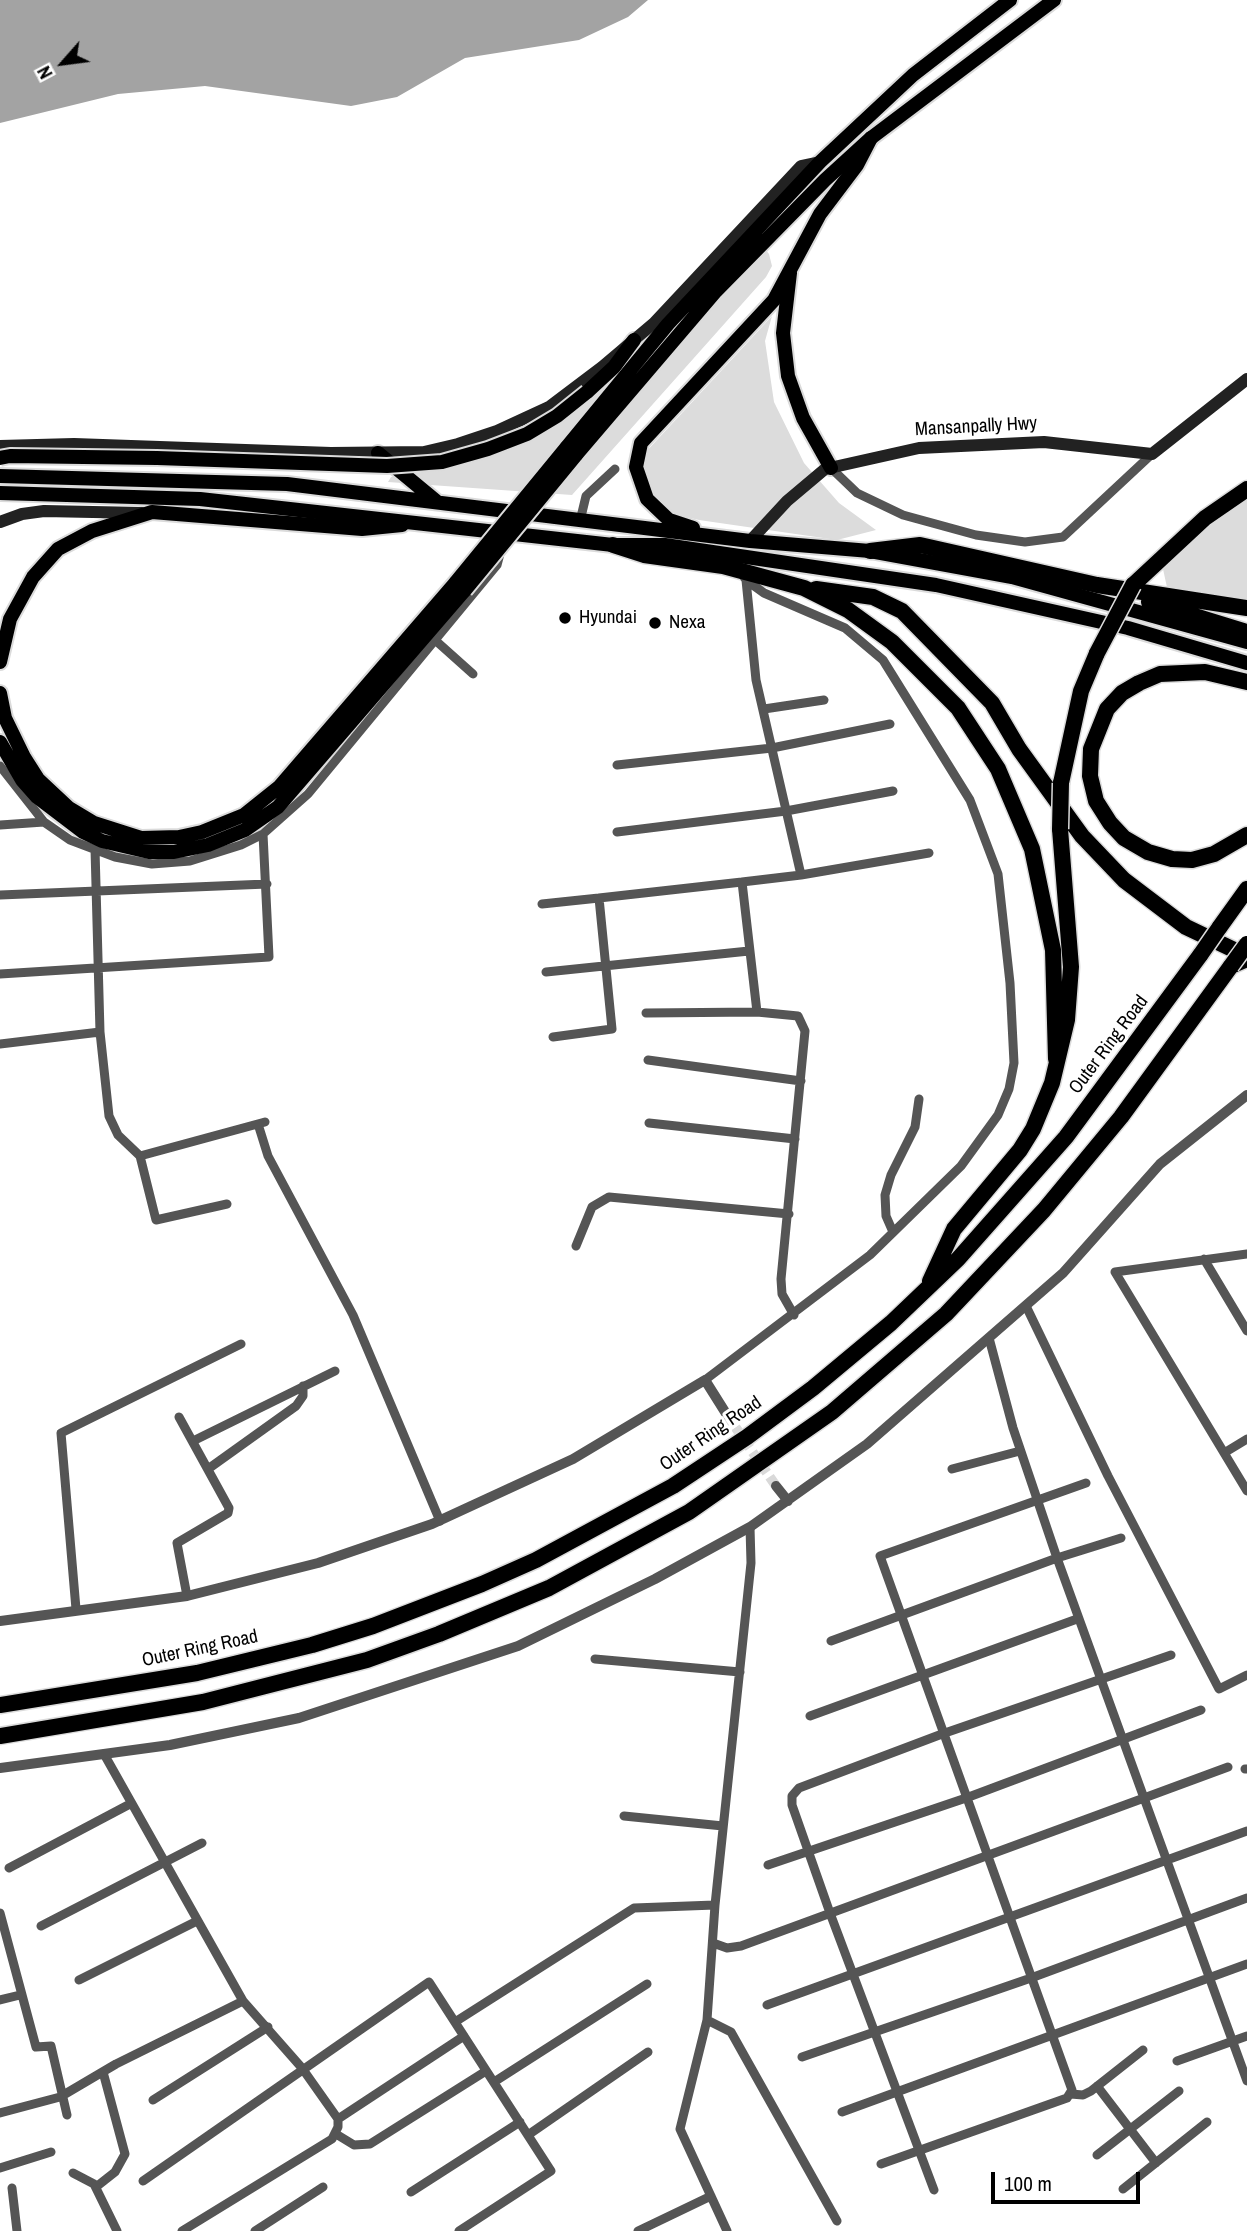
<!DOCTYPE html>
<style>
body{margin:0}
#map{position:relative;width:1247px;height:2231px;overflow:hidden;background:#fff;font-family:"Archivo Narrow",sans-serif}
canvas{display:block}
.north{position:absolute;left:28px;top:28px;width:70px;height:70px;-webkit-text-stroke:5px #fff;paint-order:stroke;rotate:242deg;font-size:19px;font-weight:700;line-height:28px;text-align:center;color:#000}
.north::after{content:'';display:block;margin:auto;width:24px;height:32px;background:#000;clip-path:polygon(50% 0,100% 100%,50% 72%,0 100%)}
.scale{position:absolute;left:991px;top:2172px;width:149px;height:32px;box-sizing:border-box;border:4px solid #000;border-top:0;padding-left:9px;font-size:21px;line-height:24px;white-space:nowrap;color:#000;-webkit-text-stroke:5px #fff;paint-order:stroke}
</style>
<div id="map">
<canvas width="1247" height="2231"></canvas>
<div class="north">N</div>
<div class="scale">100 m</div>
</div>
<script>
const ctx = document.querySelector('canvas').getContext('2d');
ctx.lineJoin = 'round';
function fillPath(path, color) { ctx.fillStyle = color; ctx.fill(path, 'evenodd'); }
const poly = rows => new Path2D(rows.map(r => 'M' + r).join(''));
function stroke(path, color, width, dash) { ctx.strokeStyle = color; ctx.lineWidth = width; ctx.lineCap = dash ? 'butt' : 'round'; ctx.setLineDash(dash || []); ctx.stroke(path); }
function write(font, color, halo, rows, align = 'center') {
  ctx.font = font + ' "Archivo Narrow",sans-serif'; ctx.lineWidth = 6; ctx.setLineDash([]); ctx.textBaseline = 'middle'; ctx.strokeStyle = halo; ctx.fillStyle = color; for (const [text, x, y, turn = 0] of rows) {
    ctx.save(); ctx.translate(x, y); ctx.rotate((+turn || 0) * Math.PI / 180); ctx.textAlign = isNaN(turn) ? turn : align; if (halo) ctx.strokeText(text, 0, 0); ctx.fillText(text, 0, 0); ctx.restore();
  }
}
const green = poly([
 [748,227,769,254,772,266,766,277,572,495,388,482,391,477,464,465,514,447,580,408],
 [772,316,765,341,774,402,804,463,839,503,876,530,837,540,699,520,678,515,663,507,653,492,644,472,642,456],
 [1247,499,1247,601,1168,592,1163,569,1203,530]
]);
const water = poly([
 [0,0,648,0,628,17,579,40,465,58,397,97,351,106,205,86,118,94,0,123]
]);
const tertiaryTunnel = poly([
 [727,1415,776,1486]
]);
const minor = poly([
 [831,468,857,493,903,515,976,535,1025,542,1063,537,1152,454],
 [580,521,586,496,615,469],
 [746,580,756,680,801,875,742,882,757,1012,798,1016,805,1031,781,1279,782,1294,794,1315],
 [435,640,473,674],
 [764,709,824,700],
 [617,765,772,748,890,724],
 [0,766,44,822,70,840,115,857,152,864,190,861,241,845,263,834,308,794,497,565,501,550],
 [0,825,44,822],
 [617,832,786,811,893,791],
 [95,849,100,1032,109,1116,118,1135,140,1156,265,1122],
 [801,875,929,853],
 [0,895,267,884],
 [542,904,599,898],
 [546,972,749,951],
 [0,974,269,957,263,834],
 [646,1013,757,1012],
 [553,1037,612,1029,599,898,742,882],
 [0,1044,100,1032],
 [648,1060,801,1081],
 [649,1123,795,1139],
 [258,1124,268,1156,353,1315,440,1521],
 [140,1156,156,1220,227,1204],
 [893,1232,886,1216,885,1195,891,1175,915,1127,919,1099],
 [576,1246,592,1207,609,1197,789,1214],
 [1247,1254,1115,1272,1247,1491],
 [1204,1259,1247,1331],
 [1026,1306,1108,1476,1219,1689,1247,1675],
 [705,1380,870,1255,961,1166,998,1115,1009,1089,1014,1063,1010,983,998,874,970,800,883,660,845,628,764,593,746,580,741,572],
 [179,1417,229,1508,228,1513,177,1543,187,1596],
 [193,1441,335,1371],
 [1224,1453,1247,1439],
 [208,1469,296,1406,303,1396,303,1386],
 [952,1469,1020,1451],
 [76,1609,61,1433,241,1344],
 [831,1641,1057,1558,1013,1428,989,1338],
 [595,1659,740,1672],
 [810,1716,1077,1619],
 [104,1754,243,2001,302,2068,338,2119,338,2127,332,2139,182,2231],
 [1228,1767,1144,1798,1247,2081],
 [1245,1769,1247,1769],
 [624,1816,723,1826],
 [768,1865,966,1798,1201,1710],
 [9,1868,130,1804],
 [0,1913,36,2047,51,2046,67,2115],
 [41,1926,202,1843],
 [713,1943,727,1948,741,1946,1144,1798,1057,1558,1121,1538],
 [79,1980,197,1921],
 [0,2000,20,1995],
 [767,2005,1247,1831],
 [707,2020,731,2032,837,2221],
 [455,2022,634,1908,715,1905],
 [802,2057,1031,1978,1247,1898],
 [1177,2061,1247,2036],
 [494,2082,647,1984],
 [1097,2086,1156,2163],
 [1071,2094,1083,2095,1091,2091,1143,2050],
 [153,2100,268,2027],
 [842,2112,1247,1964],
 [0,2113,60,2097,116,2064,243,2001],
 [338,2119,464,2036],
 [336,2134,354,2145,370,2144,486,2071],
 [528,2135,648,2052],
 [1097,2155,1179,2091],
 [881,2164,1067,2098,1072,2090,880,1556,1086,1483],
 [0,2168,51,2152],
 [73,2173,94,2184,117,2231],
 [143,2181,429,1982,551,2171,459,2231],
 [96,2187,115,2172,125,2154,103,2072],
 [12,2188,17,2231],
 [1123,2189,1207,2122],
 [934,2190,830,1913,792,1805,792,1796,799,1788,942,1734,1171,1655],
 [411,2192,520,2122],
 [255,2231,323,2187],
 [638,2231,711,2196],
 [727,2231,680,2129,707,2020,715,1905,751,1563,750,1527]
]);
const tertiary = poly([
 [776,1486,788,1501],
 [0,1621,187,1596,318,1563,432,1524,573,1459,705,1380,727,1415],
 [0,1768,170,1745,299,1718,518,1646,655,1579,750,1527,867,1444,1063,1273,1160,1164,1247,1095]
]);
const secondary = poly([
 [0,446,74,444,331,453,424,452,458,444,497,431,549,407,602,367,654,323,801,166,820,162],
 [0,522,22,514,44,511,142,513],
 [750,541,787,501,825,469,919,448,1044,442,1152,454,1247,379]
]);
const primary = poly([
 [790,273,783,333,788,376,803,418,831,468],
 [566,448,668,324,820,162,913,75,1010,0],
 [576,455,716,291,825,180,871,138,1054,0],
 [0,662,10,619,33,577,58,549,92,531,152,512,362,529,402,525],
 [0,693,5,718,24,757,38,779,69,808,94,823,141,838,179,837,202,832,244,815,279,787,456,582],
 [0,742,22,780,37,797,83,832,102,841,149,852,174,852,208,845,245,830,278,807,465,590]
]);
const trunk = poly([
 [587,392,614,367,634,340],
 [378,453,436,501],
 [0,476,287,484,750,541,870,551,1012,577,1247,642],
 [0,493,200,499,613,545,665,545,936,585,1128,628,1247,663],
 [693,528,669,520,647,499,636,467,641,443,774,300,820,214,857,165,871,138]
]);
const motorway = poly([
 [613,545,644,555,723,566,804,588,848,610,892,642,958,708,998,769,1032,849,1053,950,1056,1059],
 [870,551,920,545,1097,585,1247,608],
 [1133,585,1205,518,1247,489],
 [816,589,873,597,902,611,992,703,1019,749,1082,836,1124,880,1186,927,1247,956],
 [1149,602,1247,632],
 [1247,682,1205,672,1160,674,1139,683,1122,693,1107,709,1091,749,1090,776,1096,801,1110,823,1124,838,1148,852,1172,859,1192,860,1214,854,1247,835],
 [1061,783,1081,691,1097,653],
 [1219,928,1247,889],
 [930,1281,954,1229,1020,1150,1033,1129,1052,1083,1067,1020,1071,967,1060,829],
 [0,1705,197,1673,312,1645,373,1626,482,1584,536,1560,673,1486,747,1437,813,1388,891,1323,958,1259,1066,1137,1201,954],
 [0,1736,203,1702,367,1660,439,1634,549,1588,689,1512,832,1412,946,1314,1044,1210,1121,1117,1231,966,1247,959]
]);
const primaryBridge = poly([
 [456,582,566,448],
 [465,590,576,455]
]);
const trunkBridge = poly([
 [0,458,10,456,157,458,387,466,442,462,488,449,527,434,557,416,587,392]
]);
const motorwayBridge = poly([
 [1097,653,1133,585],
 [1060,829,1061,783],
 [1201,954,1219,928],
 [1231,966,1247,944]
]);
const markers = [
 [565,618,7,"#000"],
 [655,623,7,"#000"]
];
const streetNames = [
 ["Mansanpally Hwy",976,427,-3],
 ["Outer Ring Road",1109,1045,-53],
 ["Outer Ring Road",711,1434,-34],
 ["Outer Ring Road",200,1649,-12]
];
const poiNames = [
 ["Hyundai",579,618],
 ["Nexa",669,623]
];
fillPath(green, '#dcdcdc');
fillPath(water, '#a3a3a3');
stroke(tertiaryTunnel, '#d9d9d9', 10, [10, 5]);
stroke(primary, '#dbdbdb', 18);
stroke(trunk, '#dbdbdb', 18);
stroke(motorway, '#dbdbdb', 19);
stroke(minor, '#555', 9);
stroke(tertiary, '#555', 10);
stroke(secondary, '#222', 12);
stroke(primary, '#000', 14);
stroke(trunk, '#000', 14);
stroke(motorway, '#000', 16);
stroke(primaryBridge, '#dbdbdb', 18, []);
stroke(trunkBridge, '#dbdbdb', 18, []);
stroke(motorwayBridge, '#dbdbdb', 19, []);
stroke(primaryBridge, '#000', 14);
stroke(trunkBridge, '#000', 14);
stroke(motorwayBridge, '#000', 16);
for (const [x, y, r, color] of markers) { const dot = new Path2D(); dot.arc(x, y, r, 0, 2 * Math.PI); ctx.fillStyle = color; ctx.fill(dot); stroke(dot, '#fff', 2.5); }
write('19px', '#000', '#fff', streetNames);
write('19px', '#000', '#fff', poiNames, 'left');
</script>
